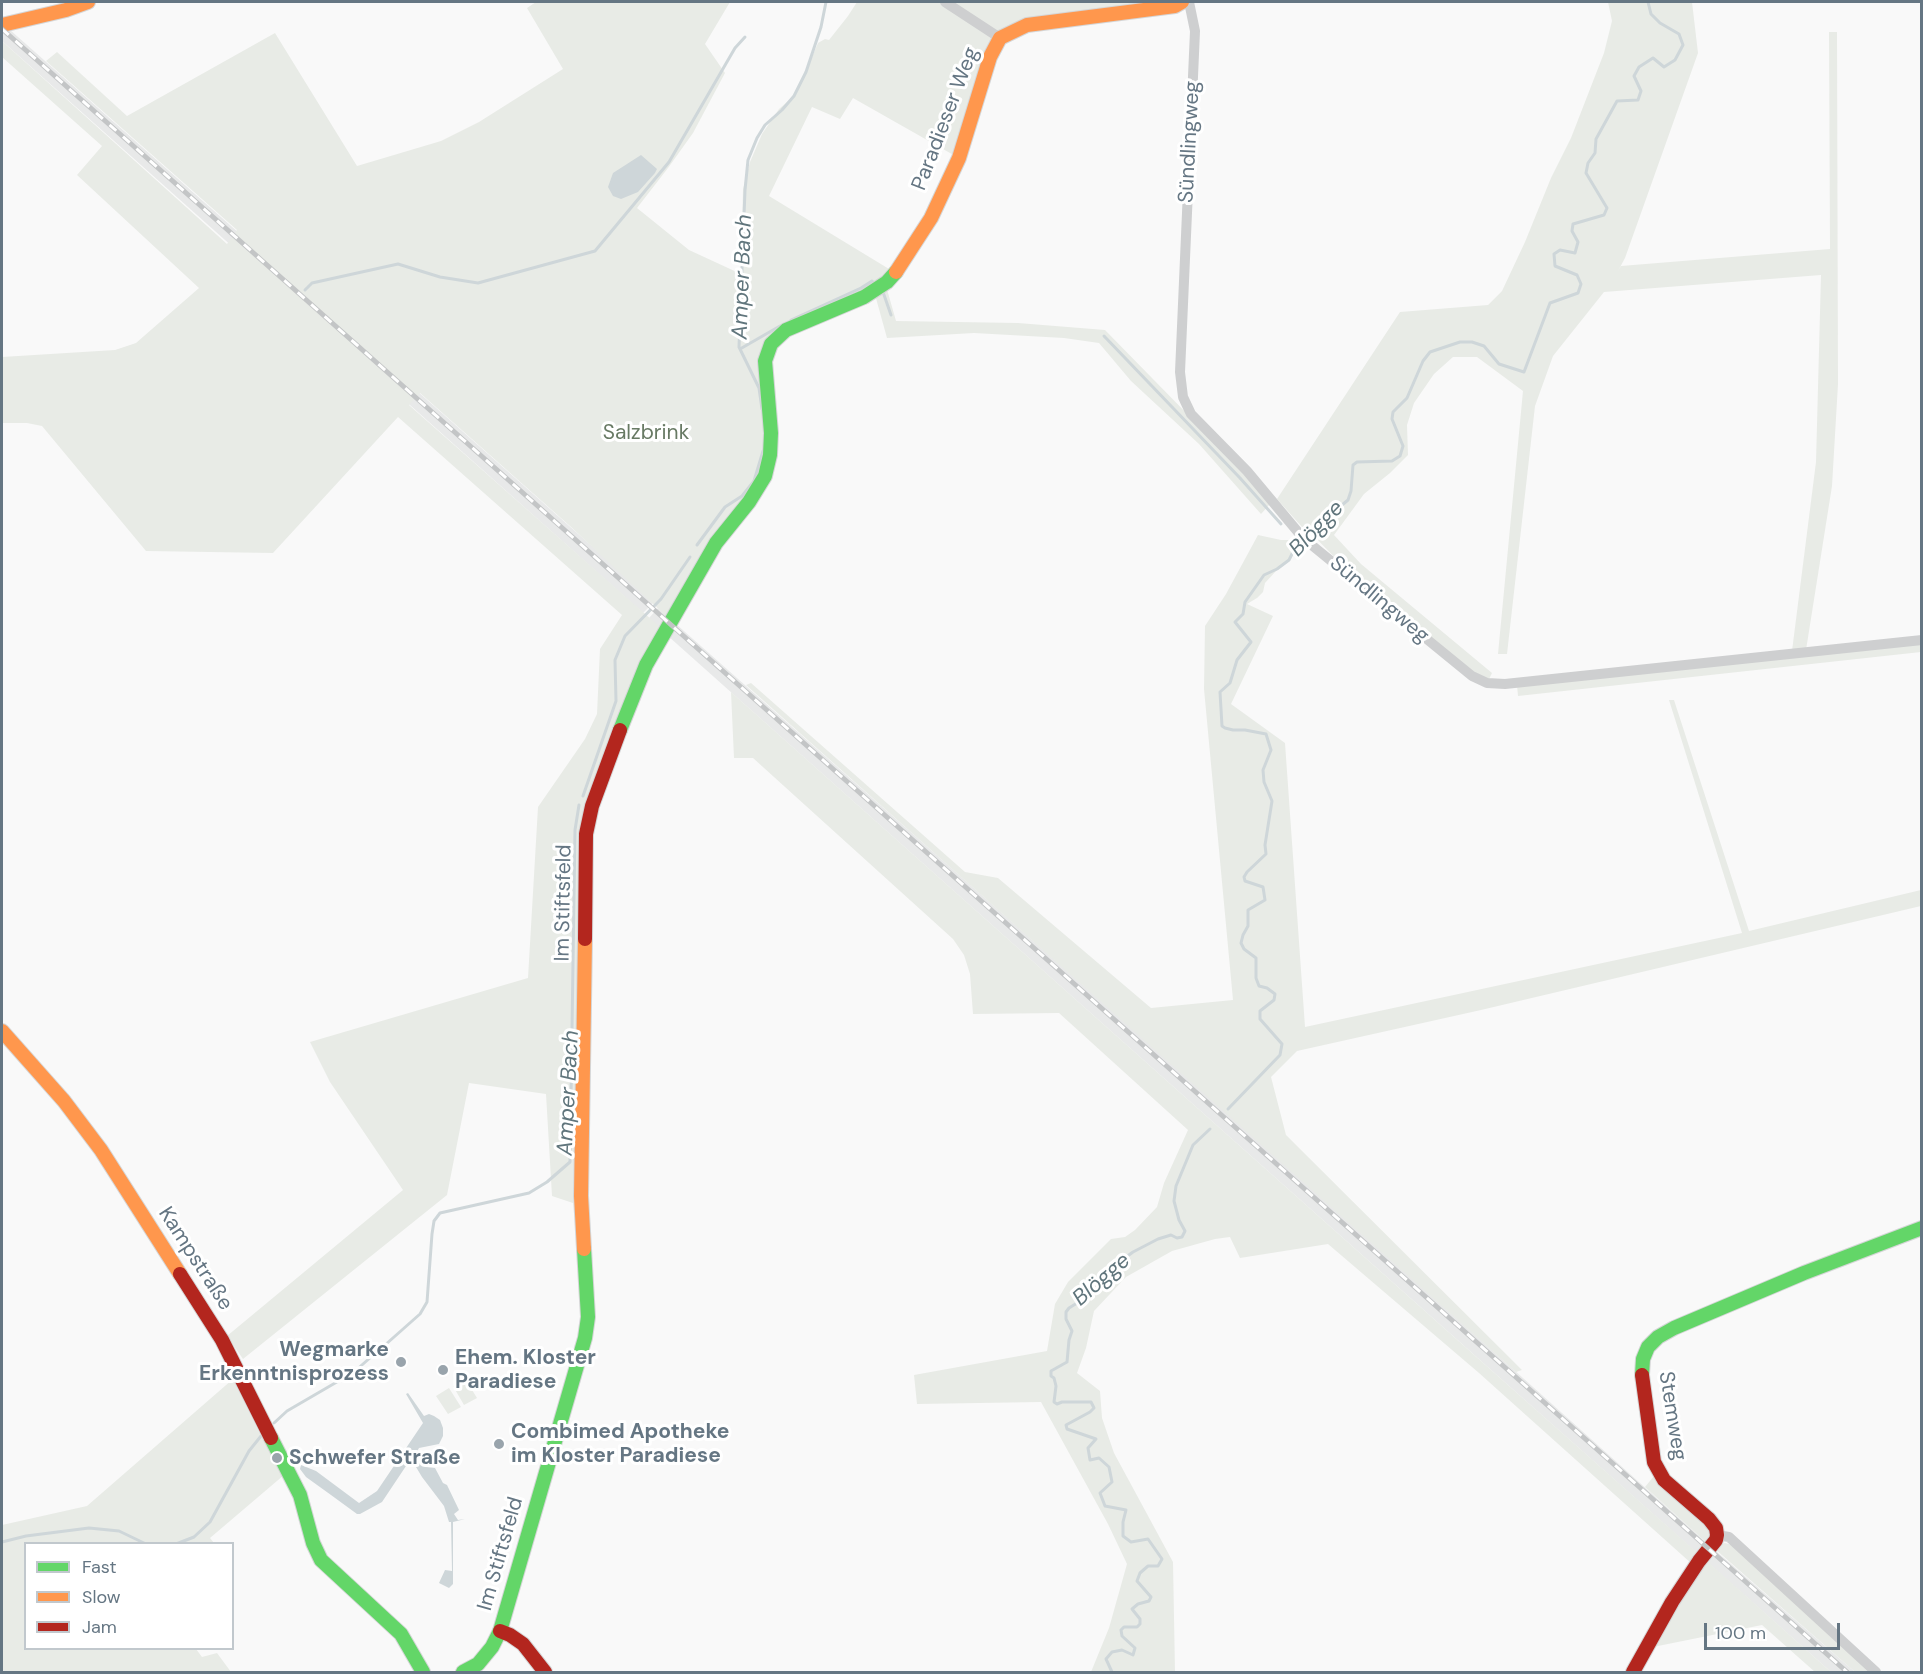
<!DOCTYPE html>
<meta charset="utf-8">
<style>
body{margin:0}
#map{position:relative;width:1923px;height:1674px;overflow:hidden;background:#f9f9f9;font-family:"DM Sans",sans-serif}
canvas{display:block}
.frame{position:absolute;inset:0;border:3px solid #657683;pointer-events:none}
.legend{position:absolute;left:24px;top:1542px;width:210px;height:108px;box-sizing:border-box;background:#fff;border:2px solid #c1c8cd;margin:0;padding:8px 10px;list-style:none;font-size:18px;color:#657683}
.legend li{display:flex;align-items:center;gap:12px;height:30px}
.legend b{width:30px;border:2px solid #c1c8cd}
.scale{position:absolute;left:1704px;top:1623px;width:136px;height:27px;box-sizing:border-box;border:3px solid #657683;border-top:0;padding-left:8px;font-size:18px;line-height:21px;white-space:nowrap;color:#657683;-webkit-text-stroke:4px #fff;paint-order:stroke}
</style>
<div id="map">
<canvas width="1923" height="1674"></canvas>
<div class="frame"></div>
<ul class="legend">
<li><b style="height:8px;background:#63d668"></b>Fast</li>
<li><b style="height:8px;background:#ff974d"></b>Slow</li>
<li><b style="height:8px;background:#b3261e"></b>Jam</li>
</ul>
<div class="scale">100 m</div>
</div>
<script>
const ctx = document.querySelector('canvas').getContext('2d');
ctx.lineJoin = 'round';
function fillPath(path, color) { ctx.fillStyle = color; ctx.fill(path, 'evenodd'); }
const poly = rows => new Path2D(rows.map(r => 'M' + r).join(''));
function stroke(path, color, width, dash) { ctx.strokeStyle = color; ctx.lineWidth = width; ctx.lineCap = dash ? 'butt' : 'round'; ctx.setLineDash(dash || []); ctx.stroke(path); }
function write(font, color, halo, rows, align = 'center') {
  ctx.font = font + ' "DM Sans",sans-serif'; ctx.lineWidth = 6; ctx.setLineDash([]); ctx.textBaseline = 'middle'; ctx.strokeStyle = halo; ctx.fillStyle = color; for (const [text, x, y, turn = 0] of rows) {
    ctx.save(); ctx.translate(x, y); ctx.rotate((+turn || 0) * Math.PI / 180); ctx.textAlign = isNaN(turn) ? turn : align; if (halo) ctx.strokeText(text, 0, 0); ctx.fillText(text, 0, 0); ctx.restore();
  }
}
const built = poly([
 [9,29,611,563,653,603,643,613,2,41,2,31],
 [658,608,1232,1117,1708,1544,1855,1672,1831,1672,1490,1369,668,636,649,618]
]);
const green = poly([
 [536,2,730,2,705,44,725,73,693,133,668,168,637,208,689,250,741,274,743,189,750,162,762,134,779,109,796,94,818,43,825,39,829,40,848,16,857,2,939,2,998,39,957,157,853,98,840,119,812,107,769,196,894,272,769,343,770,458,667,617,571,527,420,393,409,405,661,628,588,801,578,973,573,1203,552,1196,546,1094,469,1083,447,1195,243,1359,227,1336,403,1190,330,1082,310,1042,528,978,538,807,585,739,597,714,600,649,622,615,398,417,273,553,146,551,42,426,27,423,2,423,2,357,115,350,136,343,199,288,77,175,102,146,2,57,2,41,227,244,237,230,46,61,57,52,127,116,275,33,357,166,441,141,479,122,563,69,527,8],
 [953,2,1178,2,1000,36],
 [1608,2,1692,2,1698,53,1625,258,1618,271,1621,266,1830,249,1829,32,1837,32,1838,384,1832,486,1806,650,1792,651,1816,462,1821,275,1604,292,1553,356,1535,406,1507,654,1498,654,1523,391,1477,357,1453,357,1434,374,1414,403,1407,425,1408,455,1390,473,1364,494,1334,535,1361,564,1492,673,1488,681,1474,675,1348,571,1307,529,1302,527,1277,499,1400,312,1488,305,1502,291,1525,242,1551,178,1571,138,1604,53,1612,21],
 [886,286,896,321,1018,323,1105,330,1245,473,1271,503,1261,514,1199,444,1131,381,1099,343,1064,338,974,333,887,338,874,291],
 [1258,535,1281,540,1304,540,1294,550,1289,561,1276,571,1265,583,1263,592,1257,598,1247,604,1273,616,1231,704,1285,743,1305,1027,1742,933,1669,700,1674,700,1749,931,1921,890,1921,906,1481,1010,1297,1051,1271,1077,1286,1135,1522,1370,1516,1372,746,685,751,683,965,872,998,878,1151,1008,1233,1000,1204,689,1205,626,1226,594],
 [1921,643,1921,652,1518,696,1517,685],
 [731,692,1490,1369,1700,1555,1692,1564,1479,1373,1328,1244,1240,1258,1230,1237,1215,1239,1172,1251,1126,1277,1094,1311,1086,1348,1077,1373,1100,1391,1102,1418,1114,1453,1173,1562,1175,1672,1091,1672,1109,1628,1127,1564,1108,1524,1041,1402,917,1404,914,1375,1047,1351,1055,1304,1068,1282,1111,1239,1125,1237,1135,1230,1157,1207,1164,1183,1188,1130,1059,1013,973,1014,970,974,964,955,953,939,753,758,734,758],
 [233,1379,258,1430,284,1475,210,1538,214,1543,26,1544,26,1648,196,1649,202,1657,217,1653,231,1672,2,1672,2,1525,87,1506],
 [466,1380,477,1398,464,1405,453,1386],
 [449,1388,461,1407,448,1414,436,1396],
 [1654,1476,1697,1512,1711,1533,1708,1544,1645,1487],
 [1725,1543,1732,1545,1870,1672,1855,1672,1715,1549,1720,1544],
 [1707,1561,1831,1672,1815,1672,1762,1625,1653,1647,1677,1601]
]);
const water = poly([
 [641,155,657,169,655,173,638,192,621,199,613,196,608,187,613,173],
 [408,1393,424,1416,429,1414,434,1416,440,1420,443,1428,443,1436,439,1444,419,1448,415,1455,420,1464,426,1467,435,1468,443,1483,447,1485,459,1510,454,1514,458,1520,465,1519,453,1522,453,1584,449,1588,439,1583,445,1570,452,1571,451,1522,449,1522,444,1506,422,1477,413,1462,410,1460,382,1502,360,1514,357,1514,331,1495,306,1477,300,1469,301,1465,316,1471,359,1503,377,1491,423,1423,406,1394]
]);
const stream = poly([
 [305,290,312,283,398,264,440,277,478,283,595,251,669,162,735,48,745,37],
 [883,292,891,315],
 [791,320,861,288,872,281,874,283],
 [1104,336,1240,478,1281,524],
 [740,349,780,326],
 [762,409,759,388,739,347,745,190,748,160,757,138,765,125,782,110,794,96,806,72,821,27,826,2],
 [697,545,725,507,742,496,754,481,763,451],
 [583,796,616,701,615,660,625,636,661,599,690,557],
 [1228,1109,1280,1055,1282,1044,1260,1019,1260,1011,1274,1000,1275,994,1267,988,1259,986,1256,978,1256,958,1244,949,1241,943,1243,935,1248,926,1248,910,1265,900,1263,887,1245,881,1244,877,1247,872,1266,854,1265,845,1272,801,1264,782,1263,770,1271,750,1266,734,1245,730,1233,730,1225,728,1222,726,1220,692,1230,683,1237,660,1251,642,1235,622,1243,614,1245,602,1264,575,1277,569,1289,560,1295,548,1311,531,1348,500,1351,491,1353,465,1357,462,1392,461,1400,456,1403,446,1392,419,1393,412,1407,398,1423,361,1430,352,1460,342,1472,342,1484,346,1499,364,1524,372,1550,303,1578,293,1581,284,1577,275,1555,266,1554,254,1560,250,1575,253,1578,242,1572,231,1573,224,1604,215,1607,208,1586,173,1588,163,1595,153,1596,139,1617,101,1638,100,1641,91,1634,76,1639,67,1653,58,1664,67,1675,60,1683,45,1679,34,1660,23,1651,14,1648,2],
 [385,1345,420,1314,427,1302,432,1234,434,1221,440,1213,529,1193,547,1182,570,1162,575,830,579,805],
 [274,1423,287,1411,354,1372,380,1349],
 [2,1542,26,1536,89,1528,119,1531,146,1544],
 [176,1544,194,1537,210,1522,249,1451,261,1436],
 [1112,1672,1106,1659,1112,1652,1122,1650,1133,1655,1135,1648,1122,1636,1121,1630,1124,1627,1137,1627,1140,1624,1140,1619,1132,1609,1138,1604,1149,1601,1151,1597,1137,1581,1140,1573,1148,1566,1158,1566,1162,1559,1148,1539,1131,1542,1123,1536,1123,1522,1126,1510,1105,1506,1100,1493,1112,1482,1109,1467,1099,1458,1090,1460,1088,1448,1096,1439,1067,1429,1066,1425,1090,1412,1094,1408,1091,1402,1062,1402,1057,1404,1054,1402,1056,1386,1054,1378,1051,1376,1051,1371,1067,1362,1069,1340,1072,1331,1066,1319,1066,1312,1069,1308,1082,1300,1102,1283,1111,1268,1133,1252,1158,1239,1171,1235,1177,1238,1182,1237,1185,1231,1179,1220,1174,1201,1176,1186,1193,1145,1210,1129]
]);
const street = poly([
 [945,2,1000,38],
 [1189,2,1195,31,1180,372,1183,397,1191,414,1247,471,1303,538,1472,676,1487,683,1505,684,1922,640],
 [1717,1535,1729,1537,1876,1672]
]);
const fast = poly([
 [620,730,646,665,716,543,749,502,765,476,770,455,771,433,765,361,771,344,786,330,864,297,887,282,896,272],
 [1642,1375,1643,1359,1648,1347,1658,1337,1674,1328,1804,1273,1922,1228],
 [271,1438,300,1495,313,1543,321,1560,401,1634,423,1672],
 [463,1672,478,1664,492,1647,500,1631,585,1338,588,1317,584,1249]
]);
const slow = poly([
 [2,25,66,10,88,2],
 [896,272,931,218,959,158,990,57,1000,38,1027,25,1175,6,1182,2],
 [2,1031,64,1101,101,1150,180,1274],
 [584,1249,581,1196,585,939]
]);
const jam = poly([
 [585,939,586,834,592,806,620,730],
 [180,1274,222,1340,271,1438],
 [500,1631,510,1635,523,1644,545,1672],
 [1633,1672,1672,1602,1699,1561,1716,1540,1717,1535,1716,1528,1709,1519,1664,1480,1654,1462,1642,1375]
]);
const rail = poly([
 [2,29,1847,1672]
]);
const markers = [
 [401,1362,6,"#99a4ac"],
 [443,1370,6,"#99a4ac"],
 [499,1444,6,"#99a4ac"],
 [277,1458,6,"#99a4ac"]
];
const streetNames = [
 ["Paradieser Weg",946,119,-69],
 ["Sündlingweg",1190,142,-87],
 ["Sündlingweg",1379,600,40],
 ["Im Stiftsfeld",564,903,-89],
 ["Kampstraße",195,1259,57],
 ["Stemweg",1672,1416,81],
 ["Im Stiftsfeld",501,1554,-74]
];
const parkNames = [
 ["Salzbrink",646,433]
];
const poiNames = [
 ["Wegmarke",389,1350,"right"],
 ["Erkenntnisprozess",389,1374,"right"],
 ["Ehem. Kloster",455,1358],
 ["Paradiese",455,1382],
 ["Combimed Apotheke",511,1432],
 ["im Kloster Paradiese",511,1456],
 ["Schwefer Straße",289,1458]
];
const waterNames = [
 ["Amper Bach",743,277,-88],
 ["Blögge",1317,529,-46],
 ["Amper Bach",569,1093,-87],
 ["Blögge",1102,1280,-41]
];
fillPath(built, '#e8e9e9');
fillPath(green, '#e8ebe6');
fillPath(water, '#ced6d9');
stroke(stream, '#ced6d9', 3);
stroke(fast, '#d5d6d7', 16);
stroke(slow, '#d5d6d7', 16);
stroke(jam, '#d5d6d7', 16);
stroke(street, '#cecfd0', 10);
stroke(fast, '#63d668', 14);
stroke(slow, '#ff974d', 14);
stroke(jam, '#b3261e', 14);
stroke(rail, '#c3c5c6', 5);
stroke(rail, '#fff', 3, [9]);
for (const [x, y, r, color] of markers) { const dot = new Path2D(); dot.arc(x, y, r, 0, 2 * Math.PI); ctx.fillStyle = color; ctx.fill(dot); stroke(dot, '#fff', 2); }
write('21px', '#657683', '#fff', streetNames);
write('21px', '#687a64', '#fff', parkNames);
write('bold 21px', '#657683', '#fff', poiNames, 'left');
write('italic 22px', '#60757c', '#fff', waterNames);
</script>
